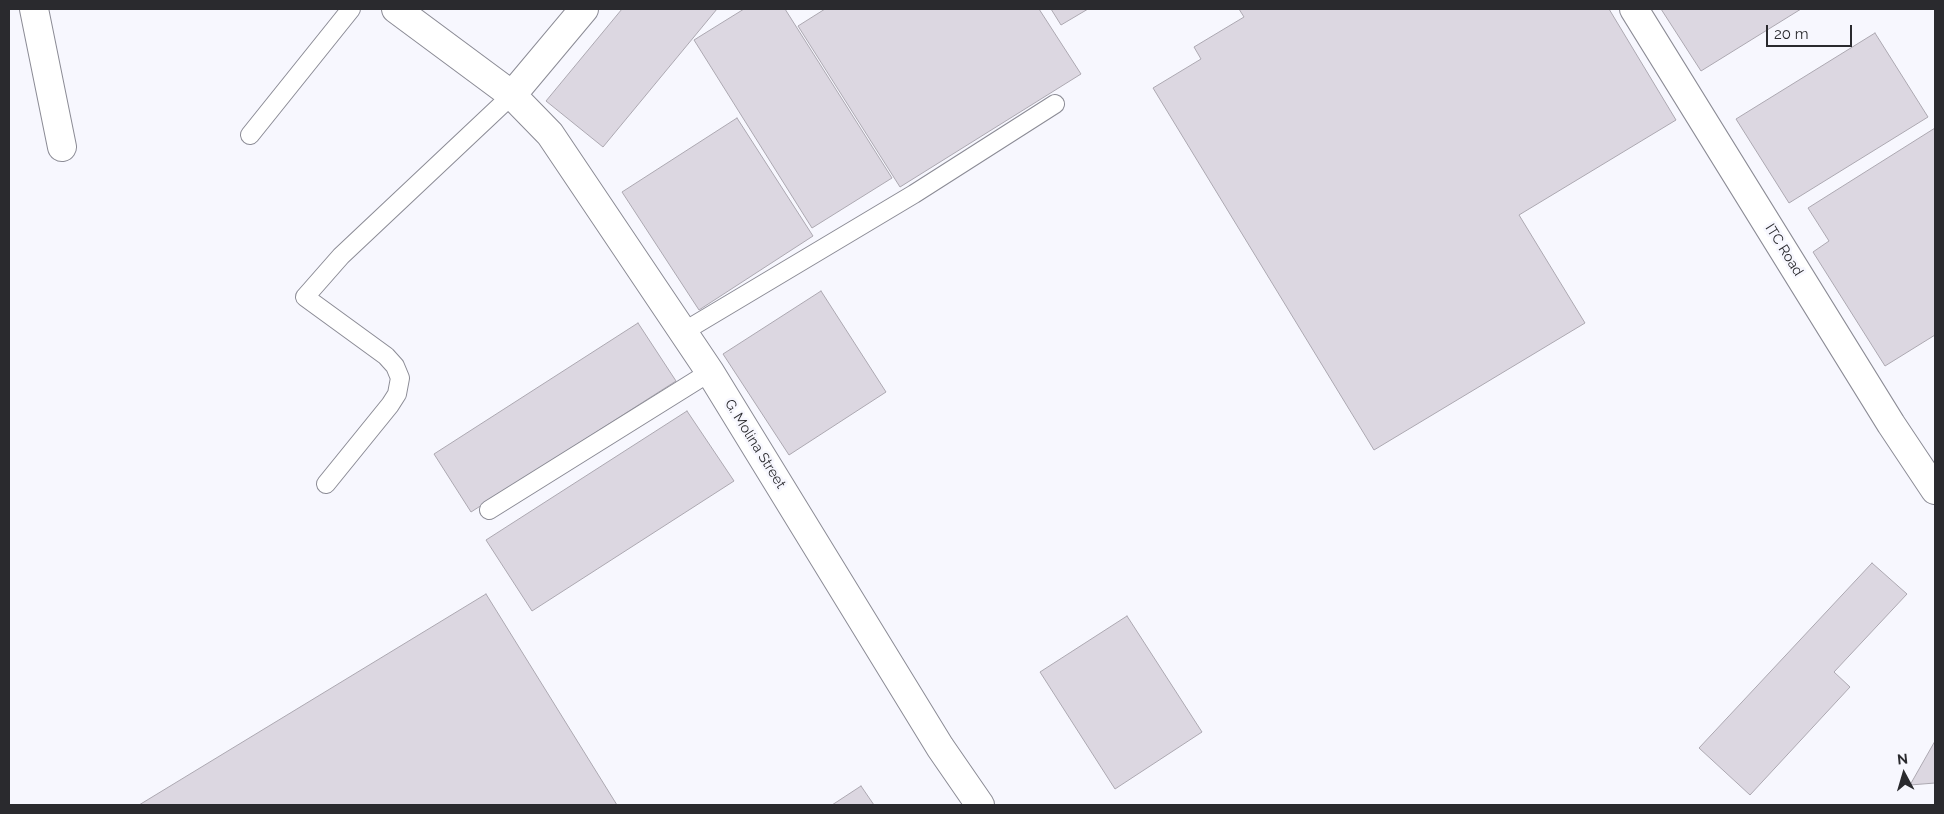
<!DOCTYPE html>
<style>
body{margin:0}
#map{position:relative;width:1944px;height:814px;overflow:hidden;background:#f7f7fe;font-family:Raleway,sans-serif}
canvas{display:block}
.frame{position:absolute;inset:0;border:10px solid #2a2a2e;pointer-events:none}
.north{position:absolute;left:1879px;top:749px;width:50px;height:50px;-webkit-text-stroke:4px #f7f7fe;paint-order:stroke;rotate:354deg;font-size:14px;font-weight:700;line-height:20px;text-align:center;color:#2a2a2e}
.north::after{content:'';display:block;margin:auto;width:18px;height:22px;background:#2a2a2e;clip-path:polygon(50% 0,100% 100%,50% 72%,0 100%)}
.scale{position:absolute;left:1766px;top:25px;width:86px;height:22px;box-sizing:border-box;border:2px solid #2a2a2e;border-top:0;padding-left:6px;font-size:15px;line-height:18px;white-space:nowrap;color:#2a2a2e;-webkit-text-stroke:4px #f7f7fe;paint-order:stroke}
</style>
<div id="map">
<canvas width="1944" height="814"></canvas>
<div class="frame"></div>
<div class="north">N</div>
<div class="scale">20 m</div>
</div>
<script>
const ctx = document.querySelector('canvas').getContext('2d');
ctx.lineJoin = 'round';
function fillPath(path, color) { ctx.fillStyle = color; ctx.fill(path, 'evenodd'); }
const poly = rows => new Path2D(rows.map(r => 'M' + r).join(''));
function stroke(path, color, width, dash) { ctx.strokeStyle = color; ctx.lineWidth = width; ctx.lineCap = dash ? 'butt' : 'round'; ctx.setLineDash(dash || []); ctx.stroke(path); }
function write(font, color, halo, rows, align = 'center') {
  ctx.font = font + ' Raleway,sans-serif'; ctx.lineWidth = 5; ctx.setLineDash([]); ctx.textBaseline = 'middle'; ctx.strokeStyle = halo; ctx.fillStyle = color; for (const [text, x, y, turn = 0] of rows) {
    ctx.save(); ctx.translate(x, y); ctx.rotate((+turn || 0) * Math.PI / 180); ctx.textAlign = isNaN(turn) ? turn : align; if (halo) ctx.strokeText(text, 0, 0); ctx.fillText(text, 0, 0); ctx.restore();
  }
}
const building = poly([
 [622,9,717,9,603,147,546,101,622,9],
 [744,9,785,9,892,178,812,228,694,40,744,9],
 [825,9,1039,9,1081,74,900,187,798,26,825,9],
 [1051,9,1088,9,1061,25,1051,9],
 [1239,9,1609,9,1676,120,1519,215,1585,323,1374,450,1153,88,1201,59,1194,47,1244,17,1239,9],
 [1661,9,1801,9,1701,71,1661,9],
 [1875,33,1928,117,1789,203,1736,119,1875,33],
 [737,118,813,236,699,310,622,192,737,118],
 [1935,128,1935,335,1885,366,1813,252,1829,241,1808,208,1935,128],
 [821,291,886,392,789,455,723,354,821,291],
 [638,323,676,381,471,512,434,454,638,323],
 [687,411,734,481,532,611,486,540,687,411],
 [1872,563,1907,594,1834,672,1850,687,1750,795,1699,748,1872,563],
 [486,594,617,805,139,805,486,594],
 [1127,616,1202,732,1115,789,1040,672,1127,616],
 [1935,741,1935,783,1910,785,1935,741],
 [861,786,874,805,832,805,861,786]
]);
const service = poly([
 [250,135,351,9],
 [683,332,914,194,1055,104],
 [326,484,390,405,397,394,400,378,395,366,386,356,305,297,341,256,512,95],
 [489,510,710,372]
]);
const minor = poly([
 [34,9,62,147],
 [396,9,512,95,550,134,710,372,940,747,980,805],
 [512,95,584,9]
]);
const tertiary = poly([
 [1634,9,1891,424,1935,490]
]);
const streetNames = [
 ["ITC Road",1784,250,58],
 ["G. Molina Street",755,444,58]
];
fillPath(building, '#dcd7e1');
stroke(building, '#aca8b1', 1);
stroke(service, '#8b8b95', 20);
stroke(minor, '#8b8b95', 30);
stroke(tertiary, '#8b8b95', 30);
stroke(service, '#fff', 18);
stroke(minor, '#fff', 28);
stroke(tertiary, '#fff', 28);
write('14px', '#2a2a2e', '#f7f7fe', streetNames);
</script>
